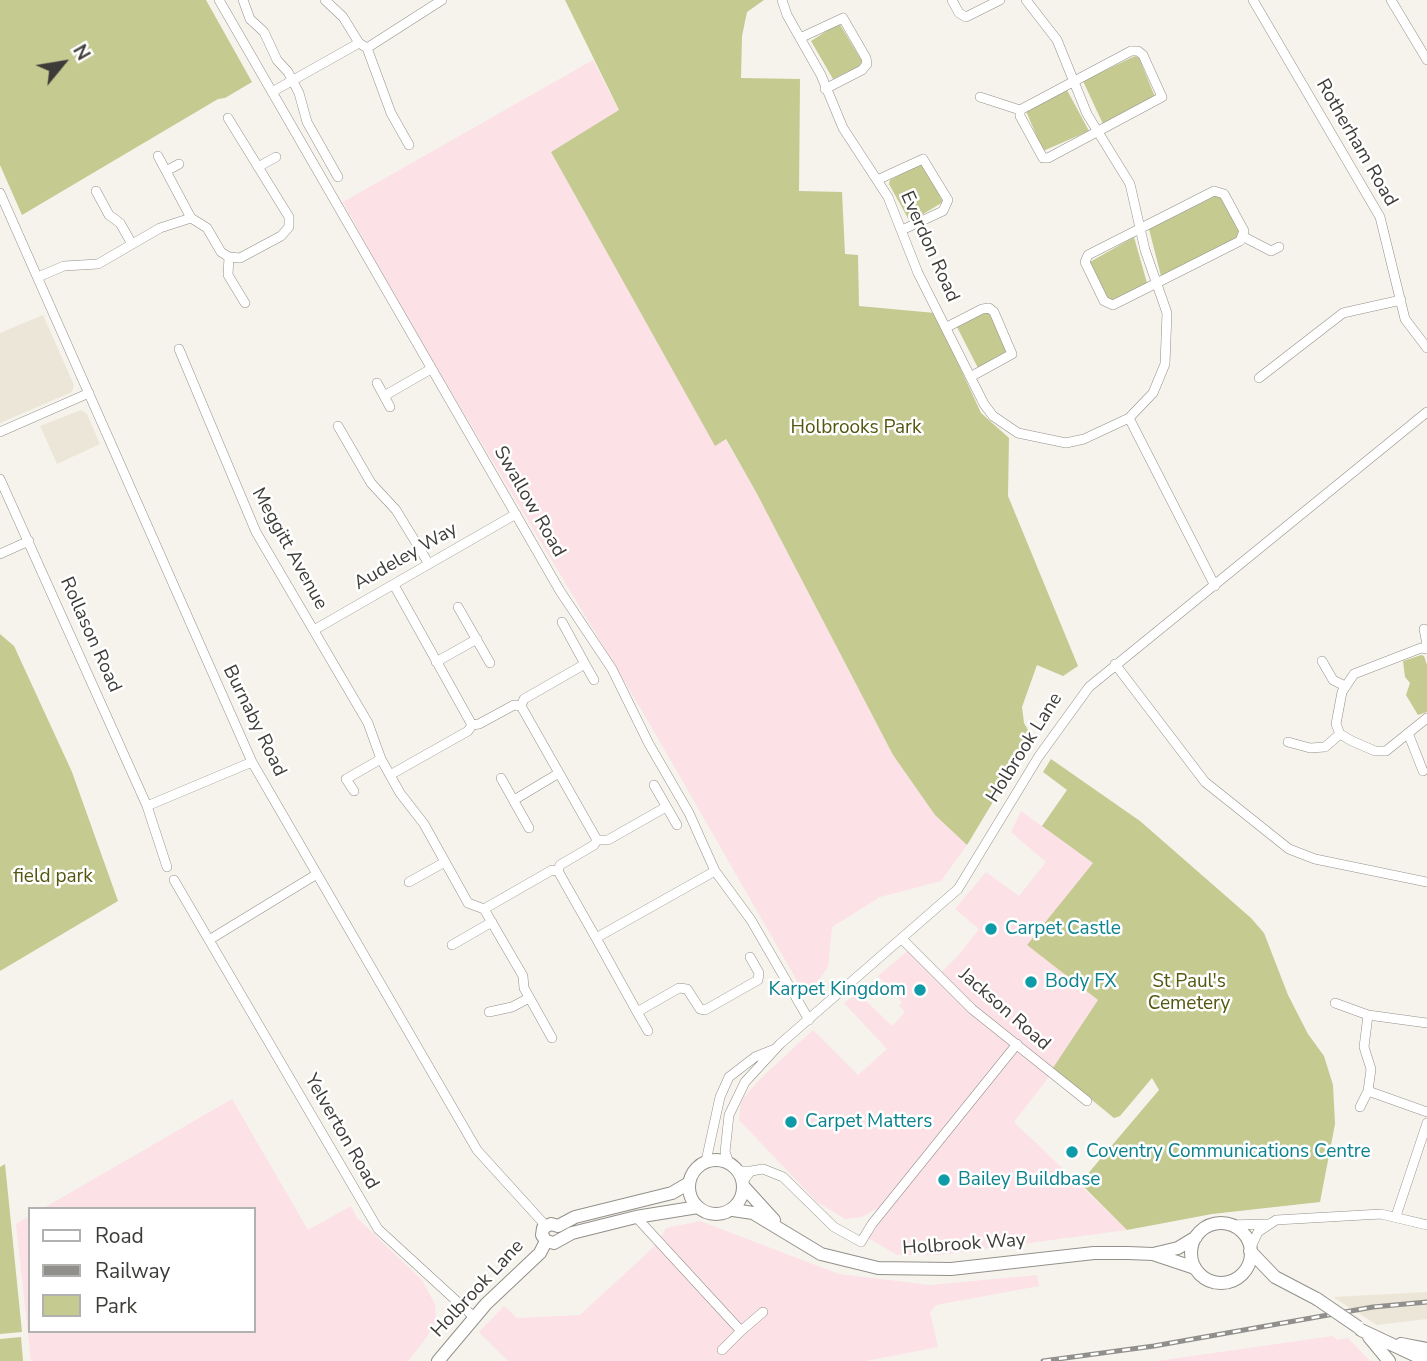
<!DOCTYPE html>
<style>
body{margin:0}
#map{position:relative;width:1427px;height:1361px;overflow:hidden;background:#f6f3ec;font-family:"Nunito Sans",sans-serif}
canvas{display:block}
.legend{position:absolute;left:28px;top:1207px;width:228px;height:126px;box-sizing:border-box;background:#fff;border:2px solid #b1b1b0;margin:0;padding:9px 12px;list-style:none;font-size:21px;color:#3d3c39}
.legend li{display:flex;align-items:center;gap:14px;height:35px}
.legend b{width:35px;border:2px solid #b1b1b0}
.north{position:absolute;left:28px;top:28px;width:70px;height:70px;-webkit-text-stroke:5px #fff;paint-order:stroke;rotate:60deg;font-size:19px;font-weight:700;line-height:28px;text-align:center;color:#3d3c39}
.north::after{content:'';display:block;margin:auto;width:24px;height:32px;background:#3d3c39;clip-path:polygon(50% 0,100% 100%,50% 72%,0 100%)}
</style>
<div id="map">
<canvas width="1427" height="1361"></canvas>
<ul class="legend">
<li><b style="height:9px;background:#fff"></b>Road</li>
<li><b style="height:9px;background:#918f8b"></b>Railway</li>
<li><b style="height:19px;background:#c4ca90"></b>Park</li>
</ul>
<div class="north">N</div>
</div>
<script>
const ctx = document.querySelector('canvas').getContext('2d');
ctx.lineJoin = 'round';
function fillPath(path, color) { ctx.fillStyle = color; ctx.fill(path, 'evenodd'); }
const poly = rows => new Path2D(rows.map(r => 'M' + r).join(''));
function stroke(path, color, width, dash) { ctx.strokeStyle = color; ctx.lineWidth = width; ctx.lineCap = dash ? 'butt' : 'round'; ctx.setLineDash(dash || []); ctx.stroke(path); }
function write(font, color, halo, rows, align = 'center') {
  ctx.font = font + ' "Nunito Sans",sans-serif'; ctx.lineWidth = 5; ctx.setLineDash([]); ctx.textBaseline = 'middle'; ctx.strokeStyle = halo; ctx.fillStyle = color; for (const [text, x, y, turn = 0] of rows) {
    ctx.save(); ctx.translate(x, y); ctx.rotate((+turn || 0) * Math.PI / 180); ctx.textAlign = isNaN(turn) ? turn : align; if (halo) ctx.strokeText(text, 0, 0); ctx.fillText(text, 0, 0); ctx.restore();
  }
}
const built = poly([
 [43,315,74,385,72,392,0,423,0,333],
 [81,410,87,414,100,444,57,464,40,426],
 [1427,1292,1427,1319,1377,1325,1333,1297]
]);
const industrial = poly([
 [593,60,619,111,551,152,715,445,725,439,756,492,893,755,935,815,967,845,941,881,880,897,832,927,828,967,807,998,648,721,396,300,344,204,336,206],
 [1021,811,1093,863,1028,945,1098,1000,1048,1078,1014,1122,1127,1230,939,1255,897,1255,868,1238,885,1216,876,1209,862,1217,845,1219,817,1202,739,1120,741,1101,760,1079,813,1030,858,1075,887,1049,844,1003,858,993,892,1026,905,1012,899,1006,902,1002,878,976,911,948,938,975,958,956,979,929,955,909,986,872,1019,896,1046,862,1011,832],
 [232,1099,308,1230,351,1206,357,1218,422,1280,435,1304,436,1320,427,1337,408,1361,31,1361,16,1224,30,1216,30,1331,254,1331,254,1209,42,1209],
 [700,1221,839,1274,930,1285,1037,1275,1039,1286,936,1305,930,1312,938,1347,866,1361,508,1361,479,1332,504,1306,517,1318,580,1315,658,1243,666,1228],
 [1333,1336,1337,1340,1348,1338,1370,1361,1157,1361]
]);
const green = poly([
 [0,0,206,0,252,82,225,98,218,99,22,215,0,165],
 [565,0,764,0,747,12,742,36,741,78,800,79,799,191,842,192,845,254,858,255,859,306,935,313,981,413,1009,438,1008,496,1078,666,1063,676,1037,665,1022,707,1024,723,1032,737,967,845,935,815,893,755,756,492,726,439,715,446,551,152,619,110],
 [839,23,862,61,860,66,833,79,811,41],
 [1135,56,1139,58,1155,97,1103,124,1083,81],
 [1067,90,1089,131,1043,151,1026,111],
 [920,164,925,166,943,202,910,222,889,184,890,180],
 [1217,195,1222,197,1240,233,1238,237,1161,276,1149,229],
 [1134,237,1147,283,1112,300,1108,299,1090,262],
 [986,312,990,314,1008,351,978,368,957,327],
 [0,634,14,646,72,772,118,901,0,971],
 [1421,655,1424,656,1427,665,1427,712,1418,715,1406,695,1410,683,1405,677,1403,661],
 [1051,759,1140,821,1251,918,1264,933,1288,995,1308,1034,1324,1056,1333,1085,1335,1124,1320,1202,1212,1214,1127,1230,1080,1183,1159,1090,1152,1078,1120,1116,1114,1118,1053,1068,1098,1000,1027,945,1093,863,1042,826,1067,790,1043,772],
 [5,1164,22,1332,0,1334,0,1167],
 [21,1337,23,1361,0,1361,0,1339]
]);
const minor = poly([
 [219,0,560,591,612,669,649,744,689,813,715,871,751,920,809,1020],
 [243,0,250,19,264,32,277,60,288,72,299,93,307,122,338,177],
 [325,0,343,17,359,43],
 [782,0,787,15,821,75,843,128,888,197,918,273,984,404,993,416,1018,433,1066,443,1084,439,1129,418,1153,393,1165,364,1167,313,1145,250,1130,184,1087,114,1057,40,1026,0],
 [952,0,959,13,966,17,1000,0],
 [1253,0,1380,217,1405,319,1427,348],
 [1391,0,1427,60],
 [800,38,843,18,866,58,867,64,862,70,825,89],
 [367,48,391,113,409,145],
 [1131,51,1138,51,1143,55,1162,97,1048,158,1043,158,1020,116,1020,110,1131,51],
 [272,92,359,43,367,48,442,0],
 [980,97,1020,110],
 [158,156,191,218],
 [258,167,276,157],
 [166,171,179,164],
 [877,180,923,159,948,200,943,211,902,230],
 [96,191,109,215,120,223,132,244],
 [1214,191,1224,194,1244,231,1240,241,1113,305,1104,301,1085,262,1088,255,1214,191],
 [0,193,252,762,477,1150,546,1226],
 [1244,237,1271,251,1279,247],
 [229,257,228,275,245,303],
 [38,277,64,266,98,264,160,228,191,218,207,228,221,252,229,257,240,258,281,236,289,227,289,217,228,118],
 [947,327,982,309,989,308,994,312,1012,354,972,376],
 [179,349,256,532,368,723,381,759,400,793,424,824,468,903,484,909,552,870,558,871,560,865,594,845,597,840,608,840,666,807],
 [1259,378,1343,313,1401,300],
 [377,383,390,407],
 [384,396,431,369],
 [1129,418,1215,586],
 [338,426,371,483,396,510,429,564],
 [0,432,89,393],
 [0,479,147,806,167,867],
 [0,554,29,541],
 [394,585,472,725],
 [458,607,490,663],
 [562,622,585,664],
 [1424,629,1427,645],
 [314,630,516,514],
 [1427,649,1421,648,1354,674,1342,692,1336,724,1340,734,1352,741,1375,751,1386,751,1427,718],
 [1322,661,1333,680,1345,686],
 [436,662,477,639],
 [1115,664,1205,782,1289,849,1315,859,1427,882],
 [521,706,597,840],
 [521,706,524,699,585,664,594,680],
 [1408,733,1423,771],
 [1288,742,1310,748,1325,747,1340,734],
 [390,775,468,731,472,725,479,724,514,705,521,706],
 [501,778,529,828],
 [654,785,677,825],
 [354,791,346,779,381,759],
 [514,800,559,773],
 [147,806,252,762],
 [558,871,596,938,715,871],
 [317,874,209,940,378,1229,474,1317],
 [174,880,209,940],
 [409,882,445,862],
 [484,909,523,976,524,988,552,1038],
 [596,938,637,1012,679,988,687,989,700,1009,705,1010,758,980,759,973,750,957],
 [903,940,972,1009,1087,1101],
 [452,945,492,922],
 [1335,1003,1368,1015],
 [489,1012,512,1007,529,998],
 [637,1012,648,1031],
 [1368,1091,1427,1112],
 [1360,1107,1368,1091,1371,1069,1364,1047,1368,1015,1427,1023],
 [706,1161,720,1097,729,1077,755,1057,775,1049],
 [729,1163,725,1152,729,1115,745,1082,780,1044,958,889,1039,756,1089,687,1427,412],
 [738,1171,751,1171,743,1181],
 [751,1171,763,1169,783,1177,834,1227,861,1242,872,1224,1017,1044],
 [1396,1216,1427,1123],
 [636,1217,741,1331,722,1350],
 [1228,1225,1268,1224],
 [1250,1249,1258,1232,1276,1220,1381,1214,1427,1225],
 [741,1331,763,1312]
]);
const major = poly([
 '689 1187a27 27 0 1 1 54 0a27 27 0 1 1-54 0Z',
 [744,1187,774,1220],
 [733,1210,753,1213,821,1254,878,1268,951,1269,1094,1253,1128,1253,1153,1254,1195,1268],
 '1191 1253a30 30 0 1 1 60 0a30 30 0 1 1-60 0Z',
 [558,1226,551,1224,543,1228,542,1235,546,1241,554,1243,572,1233,636,1217,698,1207],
 [558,1226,575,1217,672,1193,689,1183],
 [1250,1251,1275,1277,1317,1299],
 [1153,1254,1178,1248,1196,1237],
 [1361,1330,1427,1361],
 [1369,1337,1389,1361],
 [1401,1344,1427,1349],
 [438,1361,486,1304,540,1253,546,1241]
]);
const rail = poly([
 [1043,1361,1154,1346,1373,1307,1427,1302]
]);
const majorBridge = poly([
 [1317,1299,1358,1327]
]);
const markers = [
 [991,929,7,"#0f9aa8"],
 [1031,982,7,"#0f9aa8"],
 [920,990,7,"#0f9aa8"],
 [791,1122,7,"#0f9aa8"],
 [1072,1152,7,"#0f9aa8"],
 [944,1180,7,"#0f9aa8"]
];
const streetNames = [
 ["Rotherham Road",1356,143,60],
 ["Everdon Road",929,247,66],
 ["Swallow Road",529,502,60],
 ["Meggitt Avenue",289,549,61],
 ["Audeley Way",406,557,-30],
 ["Rollason Road",90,635,66],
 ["Burnaby Road",254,721,64],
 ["Holbrook Lane",1025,748,-58],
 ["Jackson Road",1004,1010,41],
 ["Yelverton Road",341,1132,60],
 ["Holbrook Way",964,1245,-4],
 ["Holbrook Lane",478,1289,-47]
];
const parkNames = [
 ["Holbrooks Park",856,428],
 ["field park",53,877],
 ["St Paul's",1189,982],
 ["Cemetery",1189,1004]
];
const cultureNames = [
 ["Carpet Castle",1005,929],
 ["Body FX",1045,982],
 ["Karpet Kingdom",906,990,"right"],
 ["Carpet Matters",805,1122],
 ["Coventry Communications Centre",1086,1152],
 ["Bailey Buildbase",958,1180]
];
fillPath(built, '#ece6d8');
fillPath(industrial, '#fce1e7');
fillPath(green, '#c4ca90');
stroke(minor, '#93908a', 10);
stroke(major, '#93908a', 14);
stroke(minor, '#fff', 9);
stroke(major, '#fff', 12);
stroke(rail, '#918f8b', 5);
stroke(rail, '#fff', 2.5, [8]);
stroke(majorBridge, '#93908a', 14, []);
stroke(majorBridge, '#fff', 12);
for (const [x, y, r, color] of markers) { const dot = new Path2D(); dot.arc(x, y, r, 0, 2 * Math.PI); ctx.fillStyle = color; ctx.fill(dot); stroke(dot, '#fff', 2.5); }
write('19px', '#3d3c39', '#fff', streetNames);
write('19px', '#53570f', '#fff', parkNames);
write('19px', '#0d838f', '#fff', cultureNames, 'left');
</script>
